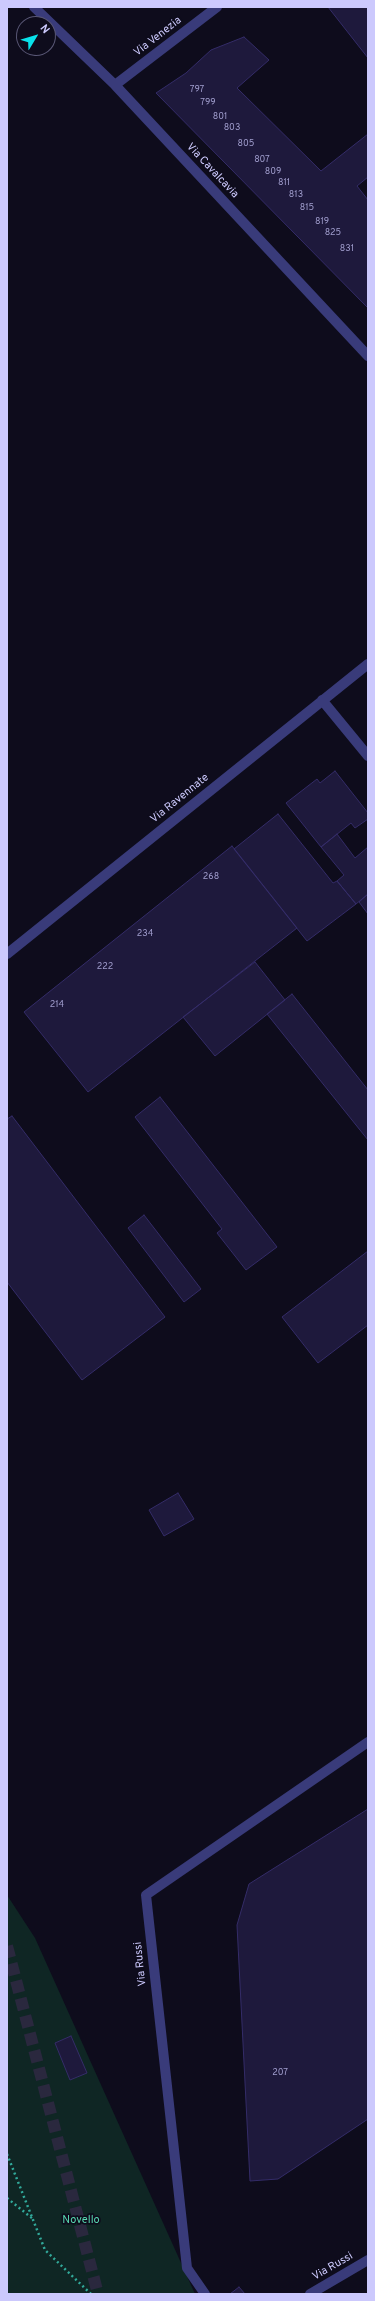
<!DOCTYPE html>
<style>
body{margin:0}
#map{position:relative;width:375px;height:2301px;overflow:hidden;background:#0e0c1c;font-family:Overpass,sans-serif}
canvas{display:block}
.frame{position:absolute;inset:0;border:8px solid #ccc9fd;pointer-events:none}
.north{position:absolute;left:16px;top:16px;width:40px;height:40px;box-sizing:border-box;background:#0e0c1c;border:1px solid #5a5876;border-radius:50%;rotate:52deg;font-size:11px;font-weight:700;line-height:16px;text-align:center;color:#ccc9fd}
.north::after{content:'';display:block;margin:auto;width:14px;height:18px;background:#09e2ea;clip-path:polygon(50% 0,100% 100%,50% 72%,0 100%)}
</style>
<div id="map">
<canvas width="375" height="2301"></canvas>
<div class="frame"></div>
<div class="north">N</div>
</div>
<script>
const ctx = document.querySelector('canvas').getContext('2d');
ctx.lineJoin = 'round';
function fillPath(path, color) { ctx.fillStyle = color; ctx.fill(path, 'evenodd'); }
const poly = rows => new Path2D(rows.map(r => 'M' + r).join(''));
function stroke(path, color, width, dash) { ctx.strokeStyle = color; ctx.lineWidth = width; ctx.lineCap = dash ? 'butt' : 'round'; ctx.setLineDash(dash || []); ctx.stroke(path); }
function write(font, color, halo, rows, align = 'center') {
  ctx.font = font + ' Overpass,sans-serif'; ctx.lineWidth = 3.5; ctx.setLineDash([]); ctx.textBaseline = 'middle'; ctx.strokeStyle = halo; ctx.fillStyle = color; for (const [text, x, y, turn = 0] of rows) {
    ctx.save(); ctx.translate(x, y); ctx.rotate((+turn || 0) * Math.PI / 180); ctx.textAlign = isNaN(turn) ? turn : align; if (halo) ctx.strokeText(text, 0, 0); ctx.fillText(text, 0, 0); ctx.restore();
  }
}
const green = poly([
 [7,1895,35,1938,195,2294,7,2294]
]);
const building = poly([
 [328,7,368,7,368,58,328,7],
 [244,37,269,60,237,88,321,171,368,134,368,177,357,186,368,200,368,308,156,93,186,73,211,50,244,37],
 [335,771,368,813,368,819,355,828,351,823,321,847,286,803,317,779,320,783,335,771],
 [278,814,333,883,337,881,356,904,307,941,234,849,278,814],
 [337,834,355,858,368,847,368,894,356,904,337,881,344,875,321,847,337,834],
 [232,846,297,928,88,1092,24,1012,232,846],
 [368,894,368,914,359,902,368,894],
 [255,962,285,1000,215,1056,183,1017,255,962],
 [292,994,368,1090,368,1140,267,1014,292,994],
 [160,1097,277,1247,246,1270,217,1233,222,1229,135,1117,160,1097],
 [12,1116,165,1317,82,1380,7,1282,7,1119,12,1116],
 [144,1215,201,1289,184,1302,128,1228,144,1215],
 [368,1251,368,1325,318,1363,282,1317,368,1251],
 [178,1493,194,1519,164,1536,149,1510,178,1493],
 [368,1809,368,2119,278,2179,250,2181,237,1925,249,1884,368,1809],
 [71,2036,87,2073,70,2080,55,2043,71,2036],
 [239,2287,245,2294,230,2294,239,2287]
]);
const highwayTunnel = poly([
 [7,1946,98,2294]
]);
const path = poly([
 [7,2154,45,2250,91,2294],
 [7,2198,33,2219]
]);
const minor = poly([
 [34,7,115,85,368,356],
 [115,85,217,7],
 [322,700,368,756],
 [7,954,368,664],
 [205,2294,187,2268,146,1895,368,1742],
 [310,2294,368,2260]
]);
const numberNames = [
 ["797",197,90],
 ["799",208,103],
 ["801",220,117],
 ["803",232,128],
 ["805",246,144],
 ["807",262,160],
 ["809",273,172],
 ["811",284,183],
 ["813",296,195],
 ["815",307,208],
 ["819",322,222],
 ["825",333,233],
 ["831",347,249],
 ["268",211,877],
 ["234",145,934],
 ["222",105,967],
 ["214",57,1005],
 ["207",280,2073]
];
const streetNames = [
 ["Via Venezia",158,37,-38],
 ["Via Cavalcavia",212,171,47],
 ["Via Ravennate",180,799,-39],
 ["Via Russi",141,1964,-96],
 ["Via Russi",333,2267,-30]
];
const parkNames = [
 ["Novello",81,2221]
];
fillPath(green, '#0f2624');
fillPath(building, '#1e193c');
stroke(building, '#342c68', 1);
stroke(highwayTunnel, '#2a283e', 12, [12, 6]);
stroke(path, '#31a99a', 2.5, [2, 3]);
stroke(minor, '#393b7a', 10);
write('9px', '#a09dcd', null, numberNames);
write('11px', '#ccc9fd', '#0e0c1c', streetNames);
write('11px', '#59d9b1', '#0e0c1c', parkNames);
</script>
